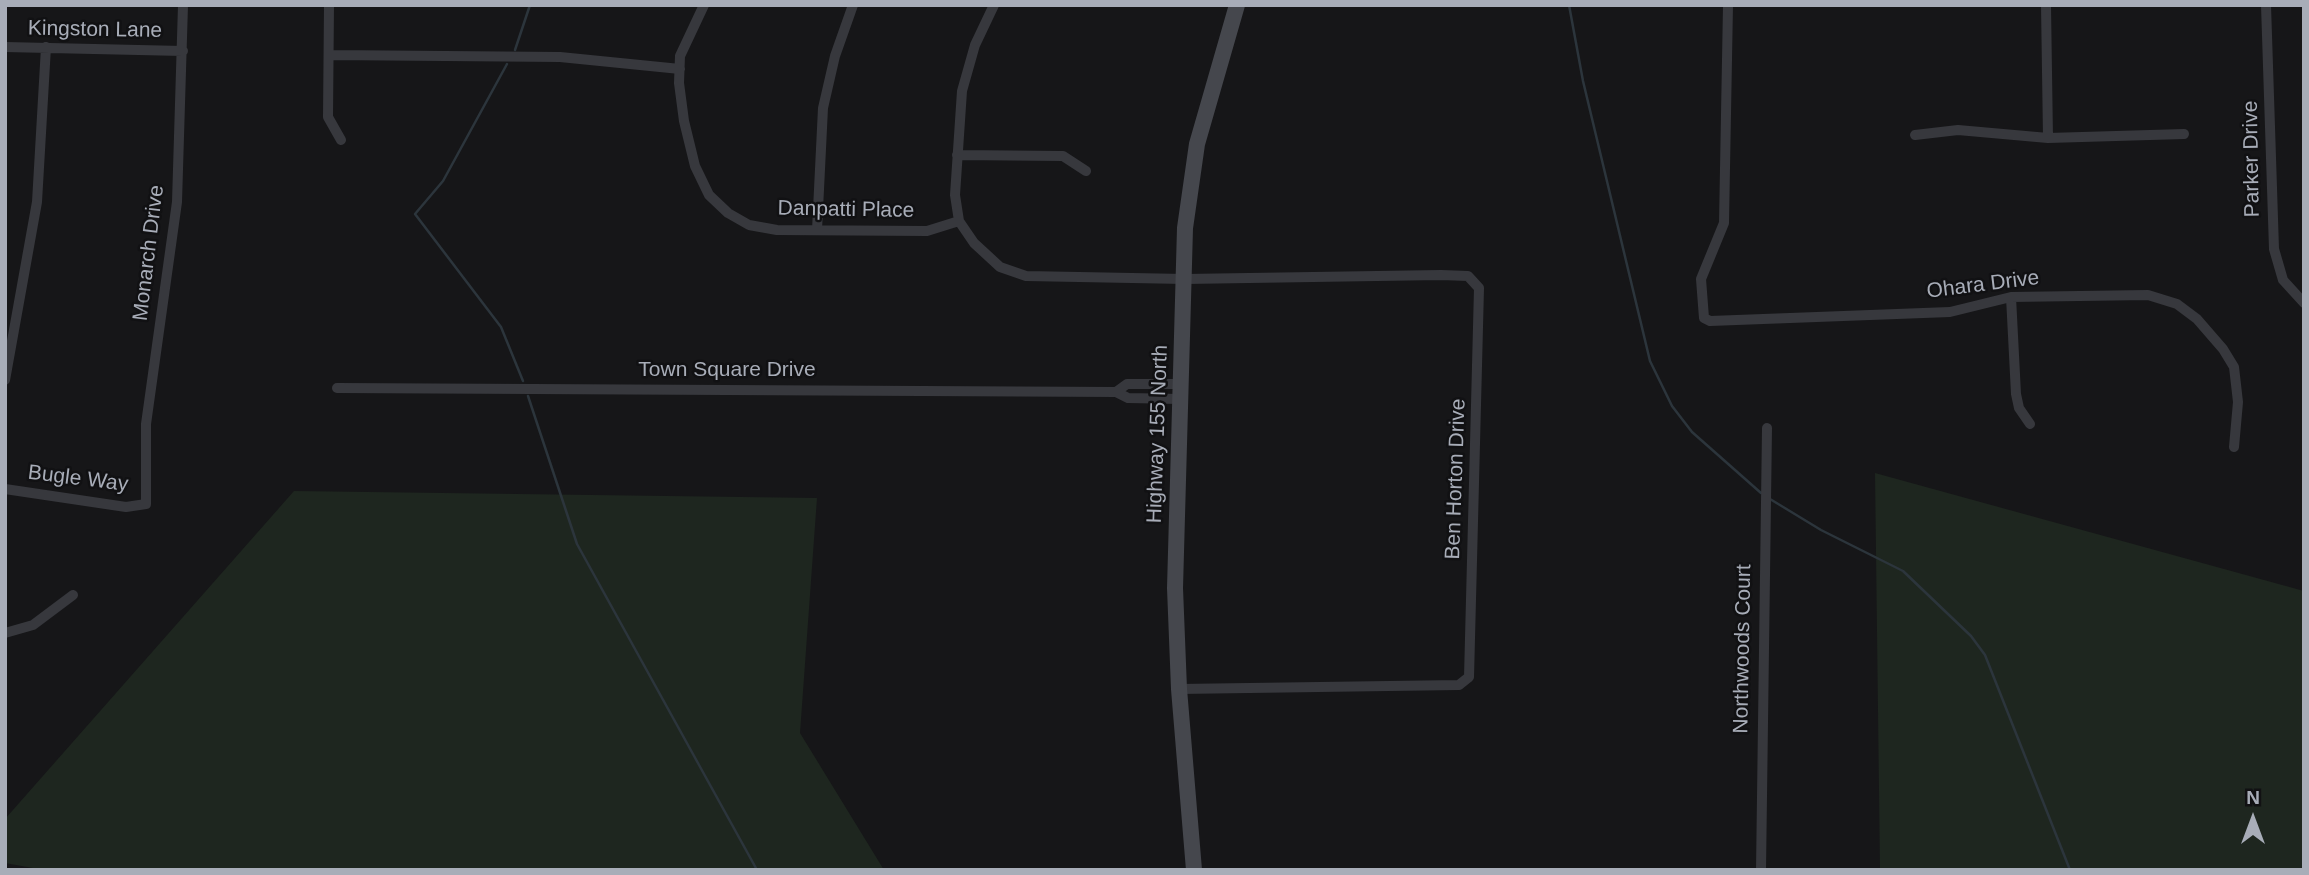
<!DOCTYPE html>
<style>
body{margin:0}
#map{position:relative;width:2309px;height:875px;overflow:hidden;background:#161618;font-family:Helvetica,sans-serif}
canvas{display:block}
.frame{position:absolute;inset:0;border:7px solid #a8adb8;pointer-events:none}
.north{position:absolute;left:2218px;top:784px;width:70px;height:70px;-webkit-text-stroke:5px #111113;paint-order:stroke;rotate:0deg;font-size:19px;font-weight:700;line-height:28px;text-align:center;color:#a8adb8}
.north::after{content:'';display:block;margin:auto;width:24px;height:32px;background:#a8adb8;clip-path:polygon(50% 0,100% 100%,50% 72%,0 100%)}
</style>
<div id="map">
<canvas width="2309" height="875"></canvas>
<div class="frame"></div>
<div class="north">N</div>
</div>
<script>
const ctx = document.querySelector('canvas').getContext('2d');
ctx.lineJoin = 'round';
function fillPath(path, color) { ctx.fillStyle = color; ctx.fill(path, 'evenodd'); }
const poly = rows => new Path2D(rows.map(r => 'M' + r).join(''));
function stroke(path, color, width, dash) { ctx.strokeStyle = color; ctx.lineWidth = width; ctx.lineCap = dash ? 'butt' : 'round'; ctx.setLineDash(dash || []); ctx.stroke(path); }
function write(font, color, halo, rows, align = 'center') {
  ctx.font = font + ' Helvetica,sans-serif'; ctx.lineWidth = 5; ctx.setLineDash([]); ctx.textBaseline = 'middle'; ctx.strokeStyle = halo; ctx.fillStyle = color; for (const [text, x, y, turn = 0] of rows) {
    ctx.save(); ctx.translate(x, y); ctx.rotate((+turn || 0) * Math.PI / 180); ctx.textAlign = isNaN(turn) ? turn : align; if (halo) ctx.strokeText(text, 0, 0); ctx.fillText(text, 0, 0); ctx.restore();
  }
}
const green = poly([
 [1875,473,2304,591,2304,870,1880,870],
 [294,491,817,498,800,733,884,870,44,870,5,863,5,819]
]);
const stream = poly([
 [1569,5,1583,81,1650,361,1672,406,1692,432,1761,493],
 [515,50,530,5],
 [507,64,443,181,415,214,501,327,523,381],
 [528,396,577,544,757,870],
 [1770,499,1821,530,1903,571,1971,636,1985,655,2070,870]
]);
const street = poly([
 [329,5,328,117,341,140],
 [704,5,680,56,679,83,684,121,695,166,709,195,728,213,749,225,777,230,927,231,959,221,974,243,1000,267,1026,276,1185,279,1441,275,1468,276,1479,288,1469,677,1459,685,1179,689],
 [1728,5,1724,223,1701,279,1704,318,1710,321,1950,312,2011,297,2148,295,2177,304,2197,319,2223,349,2234,367,2238,402,2234,447],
 [2046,5,2048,138],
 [2266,5,2274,249,2283,280,2304,303],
 [5,47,183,51],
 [330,55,560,57,680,69],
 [1915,135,1958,130,2048,138,2184,134],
 [957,155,1063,156,1086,171],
 [959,221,955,195,962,91,975,45,994,5],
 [817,230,823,108,835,56,853,5],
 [2011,297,2016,394,2019,408,2030,424],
 [5,380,37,202,46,47],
 [337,388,1116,392,1128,398,1180,399],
 [1116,392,1127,384,1180,384],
 [5,489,126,507,146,504,146,424,177,202,183,5],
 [5,633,33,625,73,595],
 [1761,870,1767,428]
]);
const secondary = poly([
 [1194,870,1179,689,1175,588,1185,228,1197,144,1237,5]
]);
const streetNames = [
 ["Kingston Lane",95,30,1],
 ["Parker Drive",2252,159,-91],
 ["Danpatti Place",846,210,1],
 ["Monarch Drive",149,253,-83],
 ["Ohara Drive",1983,285,-7],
 ["Town Square Drive",727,370],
 ["Highway 155 North",1158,434,-88],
 ["Bugle Way",78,479,7],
 ["Ben Horton Drive",1456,479,-88],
 ["Northwoods Court",1743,649,-89]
];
fillPath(green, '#1e261f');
stroke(stream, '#2c353c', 2.5);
stroke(street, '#37383d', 10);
stroke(secondary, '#45474d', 16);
write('21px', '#a8adb8', '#111113', streetNames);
</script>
